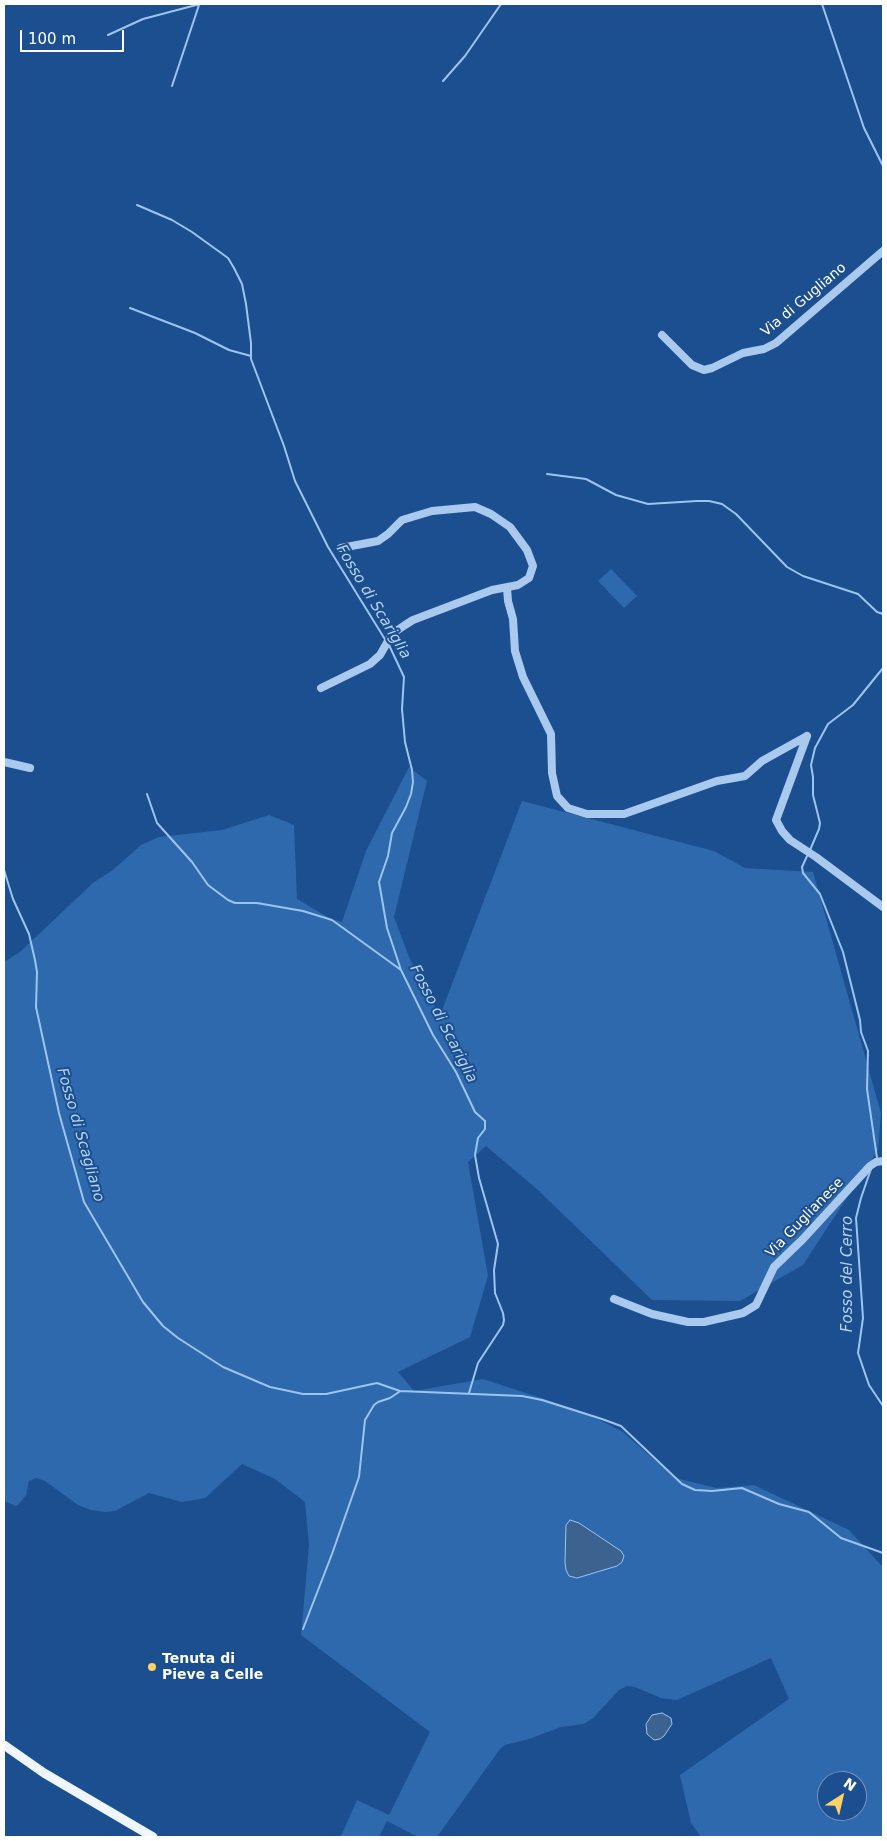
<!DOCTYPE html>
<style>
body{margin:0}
#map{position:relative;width:887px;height:1841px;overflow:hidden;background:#1b4f8f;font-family:"DejaVu Sans",sans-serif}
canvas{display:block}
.frame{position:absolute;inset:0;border:5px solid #fff;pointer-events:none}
.north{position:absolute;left:817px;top:1771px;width:50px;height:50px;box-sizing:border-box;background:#1b4f8f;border:1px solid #7695bc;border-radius:50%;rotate:35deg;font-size:14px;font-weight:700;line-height:20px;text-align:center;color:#fff}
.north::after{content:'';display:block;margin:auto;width:18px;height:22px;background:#ffd166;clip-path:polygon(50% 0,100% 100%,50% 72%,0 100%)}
.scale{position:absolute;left:20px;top:30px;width:104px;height:22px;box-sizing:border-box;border:2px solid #fff;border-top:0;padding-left:6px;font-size:15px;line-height:18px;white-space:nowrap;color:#fff;-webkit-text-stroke:4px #1b4f8f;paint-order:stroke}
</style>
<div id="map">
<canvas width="887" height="1841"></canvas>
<div class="frame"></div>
<div class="north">N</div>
<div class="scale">100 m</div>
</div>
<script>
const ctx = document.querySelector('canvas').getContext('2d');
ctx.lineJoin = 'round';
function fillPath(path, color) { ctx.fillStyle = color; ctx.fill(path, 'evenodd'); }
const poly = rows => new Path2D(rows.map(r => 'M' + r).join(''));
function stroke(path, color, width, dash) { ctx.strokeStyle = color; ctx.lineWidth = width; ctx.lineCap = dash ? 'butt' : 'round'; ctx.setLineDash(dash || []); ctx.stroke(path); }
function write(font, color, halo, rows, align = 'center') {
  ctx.font = font + ' "DejaVu Sans",sans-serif'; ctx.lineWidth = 4; ctx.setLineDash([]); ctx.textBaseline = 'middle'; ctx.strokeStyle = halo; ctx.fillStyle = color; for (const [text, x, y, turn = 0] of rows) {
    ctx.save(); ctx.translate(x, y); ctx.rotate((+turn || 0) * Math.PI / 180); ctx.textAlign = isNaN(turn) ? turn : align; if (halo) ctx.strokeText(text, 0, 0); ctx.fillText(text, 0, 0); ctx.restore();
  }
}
const green = poly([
 [611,569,637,596,624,608,598,581],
 [409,767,427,781,394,917,411,962,429,990,439,1018,522,801,714,851,745,868,813,872,881,1113,878,1150,803,1265,740,1301,652,1300,539,1191,486,1146,468,1162,488,1276,470,1337,398,1372,414,1391,483,1379,584,1412,623,1432,675,1478,717,1488,754,1485,849,1530,881,1565,883,1566,883,1837,701,1837,691,1823,680,1775,789,1699,771,1658,677,1700,661,1698,635,1687,627,1686,619,1690,593,1718,584,1724,561,1727,529,1739,505,1745,500,1749,437,1837,418,1837,387,1821,379,1837,344,1837,341,1836,357,1800,389,1815,430,1732,301,1635,309,1545,305,1502,275,1479,242,1464,205,1498,182,1502,149,1493,115,1511,105,1512,91,1510,78,1505,45,1481,36,1478,29,1481,26,1495,19,1504,16,1506,4,1501,4,962,20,952,94,882,113,870,141,845,159,837,222,830,269,815,294,825,297,899,331,919,342,922,366,851],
 [827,1781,857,1781,857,1811,827,1811]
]);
const water = poly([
 [570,1520,579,1523,621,1551,624,1556,622,1562,617,1566,577,1578,569,1576,566,1570,565,1562,566,1525,570,1520],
 [662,1713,671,1718,672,1724,664,1736,660,1739,654,1740,647,1734,646,1724,652,1715,662,1713]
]);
const stream = poly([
 [822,4,864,128,883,166],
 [108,35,143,19,200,4],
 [443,81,465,56,501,4],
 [172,86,199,5],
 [137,205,172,220,192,232,228,258,234,268,242,284,246,304,251,343,251,359,284,446,295,481,328,547,386,641],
 [130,308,195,333,229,350,251,356],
 [547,474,586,479,616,495,648,504,697,501,709,501,722,504,736,514,787,567,803,576,858,594,877,612,883,614],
 [389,645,404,677,402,709,405,742,412,770,413,782,411,794,406,807,392,833,388,856,379,882,387,928,401,970,433,1035,456,1072,475,1112,485,1121,485,1129,478,1138,475,1155,479,1178,498,1244,494,1270,495,1293,503,1313,504,1320,503,1325,478,1363,469,1393],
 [147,794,157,823,192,862,208,885,228,900,235,903,257,903,303,911,332,920,401,970],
 [810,850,819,829,820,823,813,795,813,777,811,765,815,748,828,724,853,705,883,668],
 [808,854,802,867,803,873,820,894,843,952,860,1020,861,1032,868,1051,867,1089,877,1158],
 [4,870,13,899,29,934,35,960,37,972,36,1007,59,1113,84,1202,143,1302,163,1326,178,1338,223,1367,270,1387,303,1394,326,1394,377,1383,400,1391,522,1396,542,1400,602,1419,621,1426,682,1484,695,1490,712,1491,742,1488,779,1504,809,1512,841,1538,883,1553],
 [871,1169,861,1198,856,1218,863,1318,858,1353,869,1385,883,1406],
 [303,1629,332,1554,359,1477,365,1420,374,1405,378,1402,390,1398,399,1392]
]);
const minor = poly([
 [662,335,692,365,704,370,712,368,743,353,764,349,776,343,883,251],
 [507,588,508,601,513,619,515,651,523,677,551,734,552,773,557,796,568,808,587,814,624,814,717,781,745,776,762,761,807,736],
 [321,688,370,664,380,655,392,634,405,625,413,620,492,590,518,585,529,578,533,566,527,550,510,527,491,514,475,507,432,511,402,520,388,534,378,541,341,548],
 [807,736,776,820,782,831,790,840,816,857,883,907],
 [4,762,30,768],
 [614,1299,652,1314,688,1322,704,1322,743,1313,756,1305,774,1267,803,1239,870,1166,876,1162,883,1161]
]);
const major = poly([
 [4,1745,44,1773,153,1837]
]);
const markers = [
 [152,1667,5,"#ffd166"]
];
const streetNames = [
 ["Via di Gugliano",804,300,-40],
 ["Via Guglianese",805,1218,-46]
];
const poiNames = [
 ["Tenuta di",162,1659],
 ["Pieve a Celle",162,1675]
];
const waterNames = [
 ["Fosso di Scariglia",373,602,59],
 ["Fosso di Scariglia",443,1024,63],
 ["Fosso di Scagliano",80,1135,74],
 ["Fosso del Cerro",848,1274,-90]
];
fillPath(green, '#2e69ad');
fillPath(water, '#3c6290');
stroke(water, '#9cc4f0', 1);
stroke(stream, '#9cc4f0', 2);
stroke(minor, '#a9c9ee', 8);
stroke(major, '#f0f6ff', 9);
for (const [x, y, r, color] of markers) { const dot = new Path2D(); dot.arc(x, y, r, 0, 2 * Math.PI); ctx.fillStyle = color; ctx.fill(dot); stroke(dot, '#1b4f8f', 2); }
write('14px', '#fff', '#1b4f8f', streetNames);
write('bold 14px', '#fff', '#1b4f8f', poiNames, 'left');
write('italic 15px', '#b5d3f5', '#1b4f8f', waterNames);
</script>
